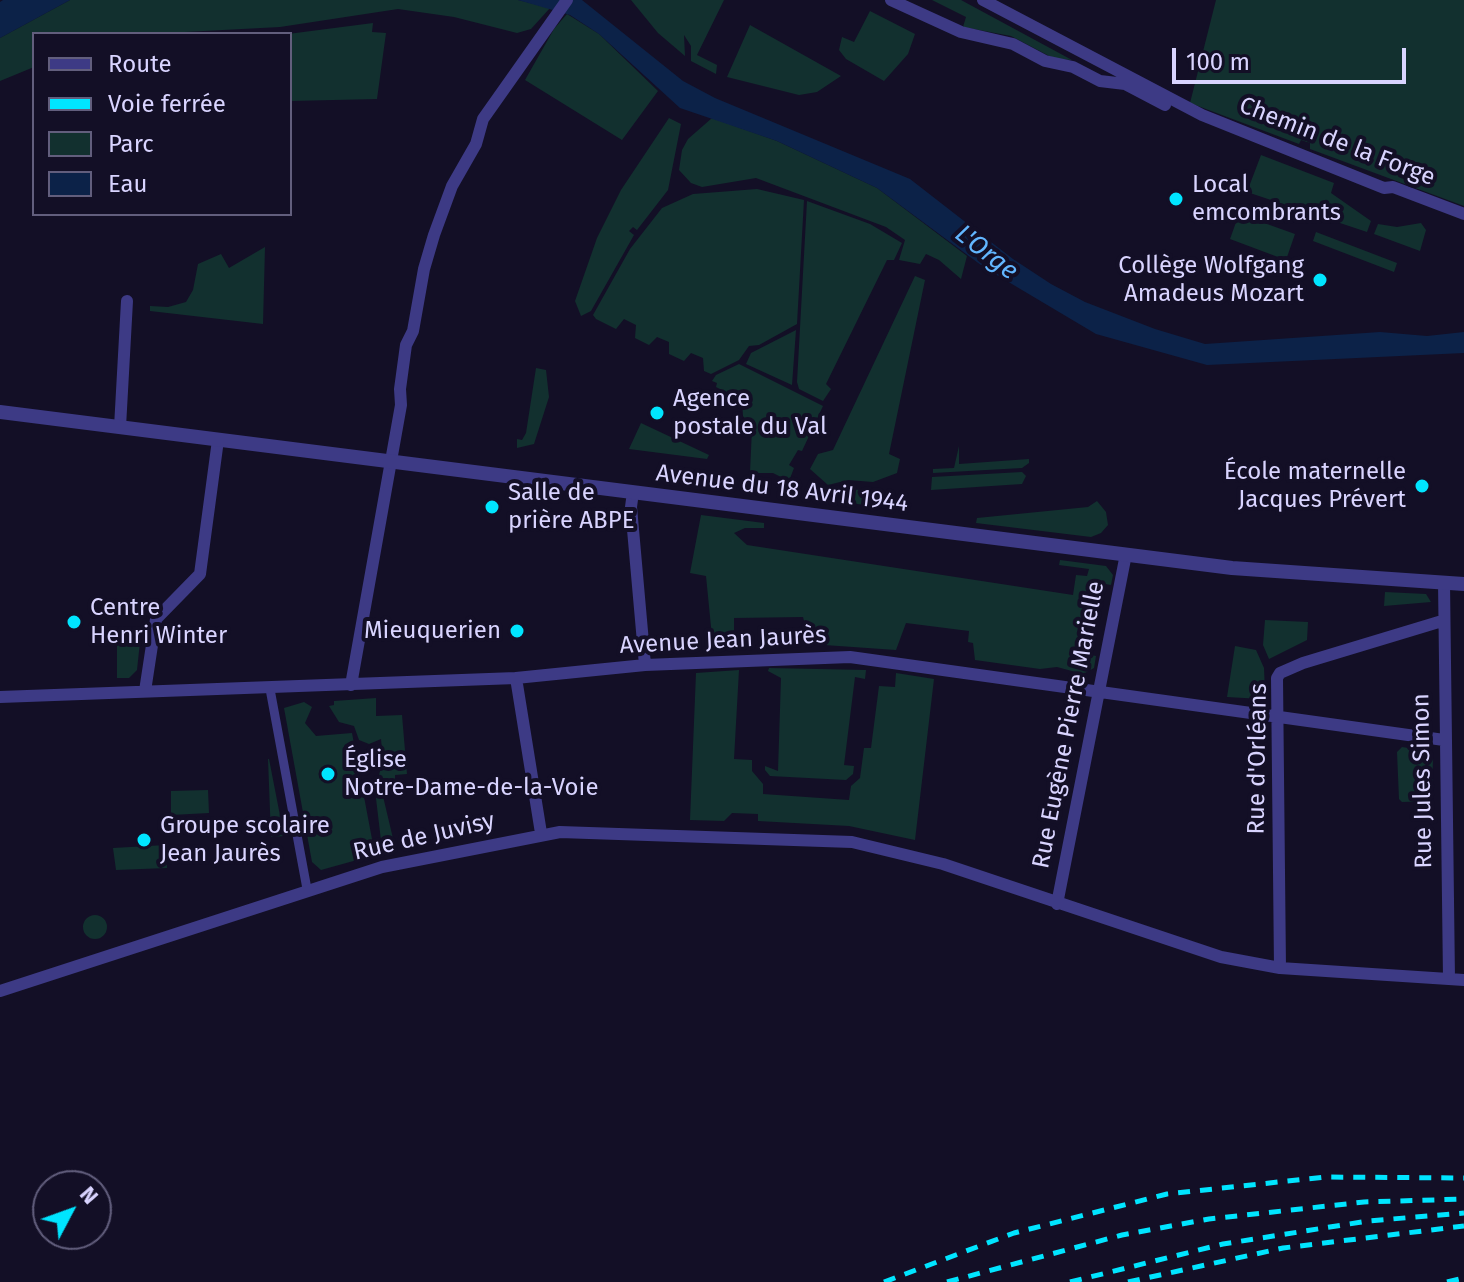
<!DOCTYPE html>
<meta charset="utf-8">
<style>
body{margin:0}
#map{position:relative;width:1464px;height:1282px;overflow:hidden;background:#130f26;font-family:"Fira Sans",sans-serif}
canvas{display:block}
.legend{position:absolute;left:32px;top:32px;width:260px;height:184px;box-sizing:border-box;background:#130f26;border:2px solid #625e7d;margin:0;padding:10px 14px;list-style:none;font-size:24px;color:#d9d4ff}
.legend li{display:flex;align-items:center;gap:16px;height:40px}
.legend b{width:40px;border:2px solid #625e7d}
.north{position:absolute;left:32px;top:1170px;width:80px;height:80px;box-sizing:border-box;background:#130f26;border:2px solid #625e7d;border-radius:50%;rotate:49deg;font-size:22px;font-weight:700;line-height:32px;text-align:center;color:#d9d4ff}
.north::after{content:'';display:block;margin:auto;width:28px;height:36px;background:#00e5ff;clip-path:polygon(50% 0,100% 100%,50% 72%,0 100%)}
.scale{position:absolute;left:1172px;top:48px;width:234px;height:36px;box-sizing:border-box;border:4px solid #d9d4ff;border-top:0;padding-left:10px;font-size:24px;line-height:28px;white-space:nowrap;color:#d9d4ff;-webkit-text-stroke:6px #130f26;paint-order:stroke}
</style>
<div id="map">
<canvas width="1464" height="1282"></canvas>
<ul class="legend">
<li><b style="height:10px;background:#3d3a85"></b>Route</li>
<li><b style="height:10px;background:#00e5ff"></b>Voie ferrée</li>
<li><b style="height:22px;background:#12302f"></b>Parc</li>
<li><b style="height:22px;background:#0c2248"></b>Eau</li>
</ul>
<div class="north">N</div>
<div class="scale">100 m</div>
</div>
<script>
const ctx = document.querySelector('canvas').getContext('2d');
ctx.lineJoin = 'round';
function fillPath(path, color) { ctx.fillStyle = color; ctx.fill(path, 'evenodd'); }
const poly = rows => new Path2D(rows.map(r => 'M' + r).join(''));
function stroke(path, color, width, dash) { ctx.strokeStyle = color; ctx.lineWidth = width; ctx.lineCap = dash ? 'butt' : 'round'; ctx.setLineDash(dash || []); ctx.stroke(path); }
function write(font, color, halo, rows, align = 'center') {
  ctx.font = font + ' "Fira Sans",sans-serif'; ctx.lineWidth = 8; ctx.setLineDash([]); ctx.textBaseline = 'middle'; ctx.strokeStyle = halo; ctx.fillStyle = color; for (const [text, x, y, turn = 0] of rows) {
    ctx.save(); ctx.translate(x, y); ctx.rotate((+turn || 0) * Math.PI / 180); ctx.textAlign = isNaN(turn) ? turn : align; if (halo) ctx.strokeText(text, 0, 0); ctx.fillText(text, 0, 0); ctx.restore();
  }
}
const green = poly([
 [70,0,518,0,550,8,531,29,517,33,454,17,398,9,280,27,147,34,34,34,34,67,0,81,0,38],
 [631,0,724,0,697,55,717,65,716,74,691,61,691,46,684,35,685,56,658,33],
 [932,0,961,0,1072,60,1055,59,1011,36,963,27,966,17],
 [1216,0,1464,0,1464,206,1310,149,1310,143,1301,140,1299,144,1190,103],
 [870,11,915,34,908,54,884,81,846,59,839,50,842,37,854,42],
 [567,14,599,34,658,91,622,140,525,80,554,29],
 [373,23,372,32,386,33,377,99,290,101,288,34],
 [750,25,841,76,817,92,799,95,727,77],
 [669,118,681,124,668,190,637,230,633,227,629,231,634,235,591,311,581,316,575,301,597,238,621,190],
 [712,118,777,141,877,188,967,256,961,279,939,260,926,254,920,264,899,260,905,240,886,227,756,178,702,187,691,183,679,170,682,150,688,139],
 [1261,155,1334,183,1331,193,1371,221,1367,232,1247,192],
 [757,189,804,200,797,324,759,345,749,346,739,360,711,374,704,371,703,358,691,353,684,361,669,354,669,342,657,337,649,345,635,338,636,325,624,319,616,329,596,319,593,315,630,249,662,208,693,194],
 [807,201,870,224,902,243,894,260,887,260,826,384,831,389,823,401,799,389,797,382],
 [1239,214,1295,234,1286,260,1230,239],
 [1421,223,1426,230,1420,251,1374,234,1378,224,1397,227],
 [1316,232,1397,263,1394,272,1313,241],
 [265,247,263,324,150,311,150,306,168,307,186,302,193,290,198,264,221,254,229,268],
 [915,276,925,280,889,454,900,459,897,473,873,482,848,480,828,485,810,469,818,454,833,450],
 [796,330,792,385,746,364,751,353],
 [739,364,823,406,802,451,798,450,789,465,794,468,789,481,773,473,750,473,752,428,743,416,742,400,716,387,717,383,712,381,716,375],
 [536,368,546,370,549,397,534,444,517,448,517,439,522,440,526,433],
 [641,423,709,455,707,459,629,449],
 [959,446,959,464,1029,459,1029,463,1022,468,933,473,933,469,954,468],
 [1022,472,1026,476,1022,484,931,490,932,477],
 [848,489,894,493,893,502,880,507,812,498,811,495],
 [1097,501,1106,512,1108,525,1101,533,1091,537,976,523,977,518,1088,507],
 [701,515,764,523,764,528,745,528,734,533,747,545,1073,595,1076,575,1087,576,1089,569,1059,565,1060,560,1106,566,1113,575,1111,585,1089,581,1076,652,1096,656,1094,668,1083,674,1057,667,1040,669,975,660,973,643,968,642,969,631,906,623,896,650,810,644,803,617,734,618,734,630,720,646,713,647,706,576,690,573],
 [1385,592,1426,594,1431,602,1384,606],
 [1265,620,1308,622,1307,640,1269,659,1263,645],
 [140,642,137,670,129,678,117,678,117,644],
 [1235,646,1256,650,1264,668,1265,692,1261,699,1227,697],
 [769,668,866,670,865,679,855,677,844,765,854,766,853,774,846,780,770,776,765,770,765,766,778,771,781,678,768,671],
 [739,670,734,759,752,760,752,771,763,784,763,794,849,800,851,786,860,778,864,748,871,748,879,686,895,687,896,673,934,679,915,840,849,826,758,821,758,814,732,813,724,821,690,820,696,673],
 [376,698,376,716,402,715,407,774,395,775,395,785,382,792,395,847,382,849,375,790,383,760,381,739,369,744,359,740,354,726,339,722,329,706,334,705,334,701],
 [304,702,312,707,305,723,316,736,352,733,375,855,321,870,312,862,284,708],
 [1402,747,1428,751,1433,755,1432,801,1402,802,1399,799,1397,752],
 [268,759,269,759,284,836,271,837],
 [208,790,209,813,171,815,171,791],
 [166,845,167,868,116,870,113,848],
 '83 927a12 12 0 1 1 24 0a12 12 0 1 1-24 0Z'
]);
const water = poly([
 [3,0,70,0,0,38,0,2],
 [518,0,582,0,683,81,715,98,910,179,1013,259,1051,284,1085,302,1155,329,1205,344,1380,332,1427,336,1464,332,1464,353,1207,365,1096,334,985,268,877,188,777,141,680,108,599,34,570,15]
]);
const pedestrian = poly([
 [270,689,307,889]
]);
const minor = poly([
 [891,0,961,32,1013,44,1045,61,1073,67,1100,81,1125,84,1165,105],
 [983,0,1202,115,1384,188,1393,187,1464,214],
 [120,427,127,301],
 [633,492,631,507,645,665],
 [1444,582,1449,979],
 [516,678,541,833],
 [351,685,401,405,400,389,406,345,413,331,424,269,434,235,452,186,476,144,483,119,567,0],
 [145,691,156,619,200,574,218,440],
 [0,697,516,678,645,665,850,657,1444,740],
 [1057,904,1126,554],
 [1280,968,1277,678,1280,673,1303,663,1442,621],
 [0,991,382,867,560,832,852,842,943,864,1221,957,1280,968,1464,980]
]);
const tertiary = poly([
 [0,412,1232,568,1464,584]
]);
const rail = poly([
 [884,1282,1014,1233,1167,1194,1325,1177,1464,1178],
 [947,1282,1122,1235,1209,1219,1364,1202,1464,1199],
 [1070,1282,1223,1244,1368,1221,1464,1213],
 [1128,1282,1283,1248,1464,1226],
 [1447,1282,1464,1278]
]);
const markers = [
 [1176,199,8,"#00e5ff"],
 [1320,280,8,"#00e5ff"],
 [657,413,8,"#00e5ff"],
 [1422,486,8,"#00e5ff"],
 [492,507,8,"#00e5ff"],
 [74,622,8,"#00e5ff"],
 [517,631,8,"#00e5ff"],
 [328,774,8,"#00e5ff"],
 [144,840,8,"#00e5ff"]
];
const streetNames = [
 ["Chemin de la Forge",1337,142,21],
 ["Avenue du 18 Avril 1944",782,489,7],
 ["Avenue Jean Jaurès",723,641,-3],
 ["Rue Eugène Pierre Marielle",1069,725,-79],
 ["Rue d'Orléans",1258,759,-89],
 ["Rue Jules Simon",1423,781,-91],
 ["Rue de Juvisy",424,837,-13]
];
const poiNames = [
 ["Local",1192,185],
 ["emcombrants",1192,213],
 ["Collège Wolfgang",1304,266,"right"],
 ["Amadeus Mozart",1304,294,"right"],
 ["Agence",673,399],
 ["postale du Val",673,427],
 ["École maternelle",1406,472,"right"],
 ["Jacques Prévert",1406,500,"right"],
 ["Salle de",508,493],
 ["prière ABPE",508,521],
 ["Centre",90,608],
 ["Henri Winter",90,636],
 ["Mieuquerien",501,631,"right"],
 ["Église",344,760],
 ["Notre-Dame-de-la-Voie",344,788],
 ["Groupe scolaire",160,826],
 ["Jean Jaurès",160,854]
];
const waterNames = [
 ["L'Orge",986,253,38]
];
fillPath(green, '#12302f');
fillPath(water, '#0c2248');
stroke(pedestrian, '#3d3a85', 9);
stroke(minor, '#3d3a85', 12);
stroke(tertiary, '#3d3a85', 14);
stroke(rail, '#00e5ff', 5, [12, 10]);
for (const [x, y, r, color] of markers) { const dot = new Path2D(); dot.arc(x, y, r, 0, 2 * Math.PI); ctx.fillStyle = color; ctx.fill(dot); stroke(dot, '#130f26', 3); }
write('24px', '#d9d4ff', '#130f26', streetNames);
write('24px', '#d9d4ff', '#130f26', poiNames, 'left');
write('italic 26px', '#62b6ff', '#130f26', waterNames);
</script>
